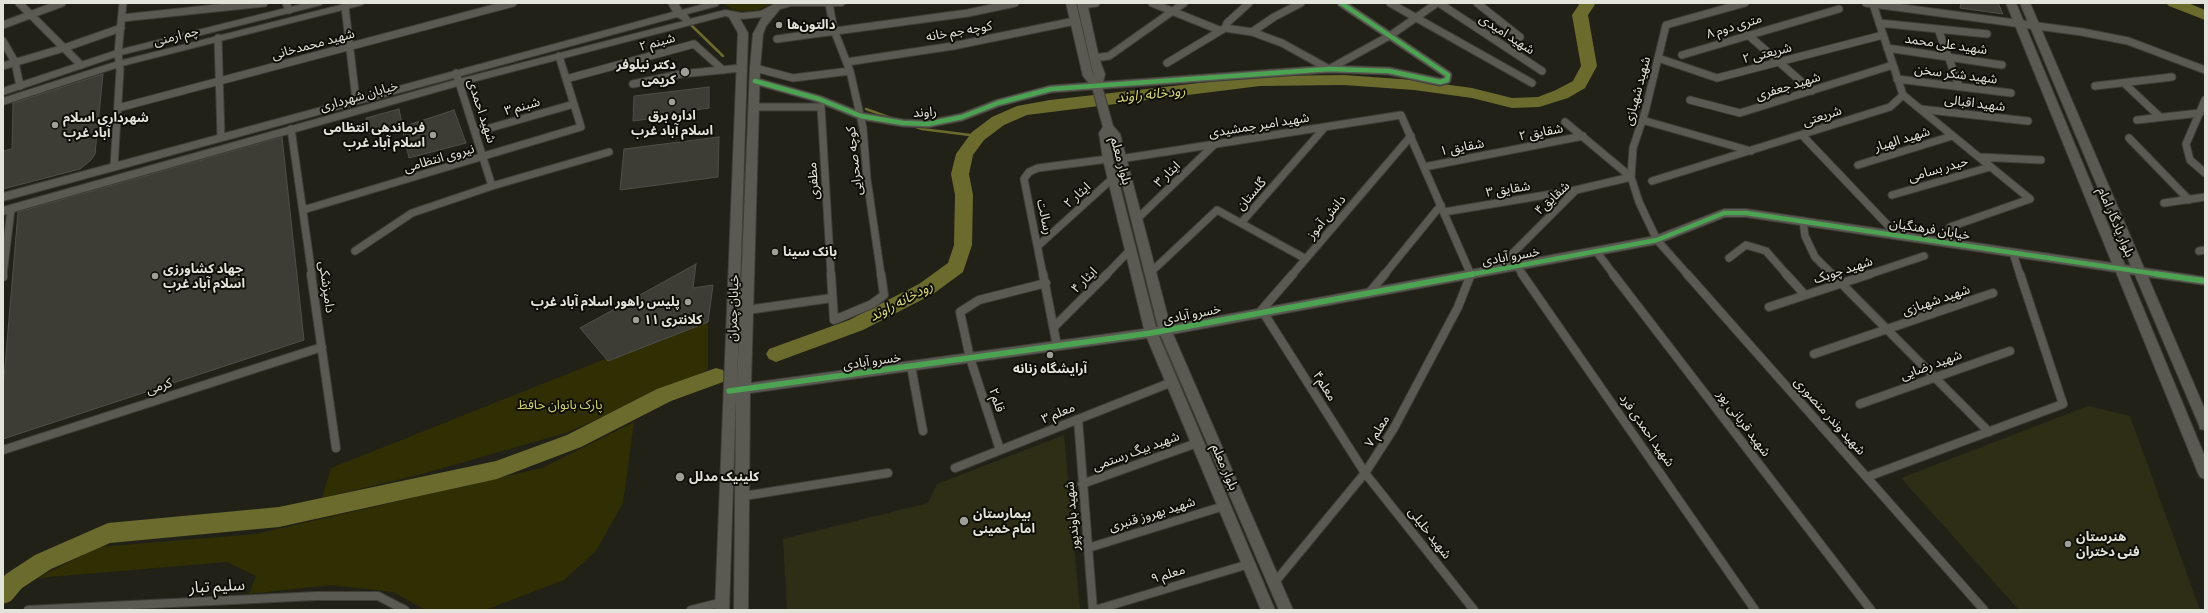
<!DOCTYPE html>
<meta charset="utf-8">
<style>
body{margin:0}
#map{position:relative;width:2208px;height:613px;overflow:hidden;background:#212118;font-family:Barlow,sans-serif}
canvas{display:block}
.frame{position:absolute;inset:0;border:4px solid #e3e4d9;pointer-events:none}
</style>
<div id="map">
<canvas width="2208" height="613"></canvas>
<div class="frame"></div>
</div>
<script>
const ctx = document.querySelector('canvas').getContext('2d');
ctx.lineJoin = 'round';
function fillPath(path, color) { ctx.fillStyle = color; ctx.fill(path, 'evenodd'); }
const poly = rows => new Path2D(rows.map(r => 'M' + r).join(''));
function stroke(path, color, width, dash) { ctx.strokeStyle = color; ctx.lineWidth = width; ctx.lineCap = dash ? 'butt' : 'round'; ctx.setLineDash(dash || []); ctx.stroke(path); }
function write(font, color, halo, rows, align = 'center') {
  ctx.font = font + ' Barlow,"Noto Sans Arabic",sans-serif'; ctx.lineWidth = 4; ctx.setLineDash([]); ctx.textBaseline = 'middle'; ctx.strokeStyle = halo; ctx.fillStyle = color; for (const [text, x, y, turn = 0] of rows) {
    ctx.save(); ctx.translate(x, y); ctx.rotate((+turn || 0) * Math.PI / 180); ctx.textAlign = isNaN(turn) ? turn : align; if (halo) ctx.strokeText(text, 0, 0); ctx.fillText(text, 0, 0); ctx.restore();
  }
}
const built = poly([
 [2088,406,2130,416,2200,610,2019,610,1901,478],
 [1064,435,1080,610,787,610,783,539,928,503,937,484]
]);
const green = poly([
 [723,3,773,3,758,10,745,11,733,10],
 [708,318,708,370,566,433,418,475,322,498,331,468],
 [634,422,623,503,596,551,564,580,485,610,426,610,393,592,331,585,249,594,256,576,227,562,38,578,98,547,256,534,542,468]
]);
const stream = poly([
 [689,23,723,56],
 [866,109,891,118],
 [913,126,922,129,978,136]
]);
const river = poly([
 [1580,3,1596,3,1588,15,1597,66,1585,88,1568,98,1539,107,1512,108,1472,98,1414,90,1344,85,1260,86,1027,115,1004,125,984,140,973,155,969,174,973,195,972,245,963,272,933,294,863,330,776,362,769,359,766,354,769,349,849,320,919,284,948,263,954,245,955,195,951,174,956,154,972,132,992,117,1017,106,1050,100,1260,76,1344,75,1414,80,1472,88,1512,98,1538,97,1556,90,1573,81,1581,66,1572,15,1580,3],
 [2166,3,2188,3,2205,10,2205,20,2169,6,2166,3],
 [716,368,723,370,726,376,723,382,671,401,581,447,497,479,279,527,110,543,51,569,22,588,11,601,3,604,3,577,6,574,35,555,108,523,279,507,496,461,567,435,657,389,716,368]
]);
const building = poly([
 [1961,3,1998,3,2003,14,1960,8,1961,3],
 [103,74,95,154,91,160,80,169,3,189,3,151,12,149,13,103,103,74],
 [709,87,709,108,695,110,695,113,633,121,634,96,709,87],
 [399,109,402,124,369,134,366,118,399,109],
 [454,110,466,143,409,158,402,127,454,110],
 [282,137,304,340,3,439,3,390,18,212,282,137],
 [719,137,718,177,620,190,624,149,719,137],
 [696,264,693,288,713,285,708,322,608,361,580,328,696,264]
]);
const streetFar1 = poly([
 [19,3,81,65],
 [286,3,289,10],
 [1152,3,1219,30],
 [1390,3,1532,83],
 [1439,3,1542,71],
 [1477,3,1520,37],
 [1866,3,2082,32,2128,41,2205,70],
 [829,4,834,30,850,71,863,128,867,179,881,275],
 [1082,5,1096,3],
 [345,7,356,100],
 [122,18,264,3],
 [1879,23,1987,34],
 [3,25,62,3],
 [1225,28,1227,23,1249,3],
 [1938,29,1959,86],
 [1252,32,1274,17,1301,3],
 [1747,34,1812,91],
 [218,38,221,137],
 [777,39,968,13,1015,3],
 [3,41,15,62,20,86],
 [1887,48,2002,65],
 [1682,55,1839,9],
 [1094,58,1109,56,1184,3],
 [1658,58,1717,78,1883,35],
 [847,62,953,46,1075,21],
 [1167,63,1225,28,1252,32,1282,43,1329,69,1391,35,1437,3],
 [3,66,64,48,121,28],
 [755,68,793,78,850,71],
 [456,73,492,186],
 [566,79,694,44,723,70],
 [1897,79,2011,93],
 [755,81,819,99,861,116,903,123,928,124,962,117,998,103,1051,89,1329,69,1389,71,1440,82,1447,80,1448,75,1341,3],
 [2124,83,2160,117],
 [633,84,681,74,741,68],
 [2095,86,2172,77],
 [1903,95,2030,199,1950,227],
 [1690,100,1740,113,1893,65],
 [2205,100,2186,144,2190,160,2205,173],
 [754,107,821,107,831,275],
 [118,108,513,3],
 [1920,109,2028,121],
 [1642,120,1751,151],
 [2137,120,2200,113],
 [1565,122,1631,177],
 [291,129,312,275],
 [476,132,574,104],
 [1802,135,1898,236],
 [2129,138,2189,200],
 [1979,157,2041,160],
 [1120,159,1401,115,1471,275],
 [1858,165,1952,136],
 [114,167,120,70,118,53,123,3],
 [1424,167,1583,136],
 [1652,181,1890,107,1903,95,1873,4],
 [1892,195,1990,167],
 [2164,203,2205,197],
 [303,210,581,127,559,56],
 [1444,212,1576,190],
 [1136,220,1215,144],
 [1803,221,1805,236,1815,257,1833,275],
 [1241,223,1325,127],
 [1039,245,1113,178],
 [355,251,412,213,492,186,609,152],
 [1596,251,1614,275],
 [2199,251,2205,250],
 [2013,253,2020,275],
 [1729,258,1746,245,1766,251,1787,275],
 [1512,266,1513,253,1576,190,1631,177],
 [1517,266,1523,275],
 [1150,273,1217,210,1306,259],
 [3,275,11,209],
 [1043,275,1024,179,1029,172,1038,168,1108,159],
 [1106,275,1131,249],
 [1292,275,1411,136],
 [1384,275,1441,205],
 [1688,275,1657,240,1639,202,1631,177,1633,148,1645,112,1666,25,1745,3],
 [1867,275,1924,256]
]);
const street = poly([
 [311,274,336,448],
 [831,274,834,320,872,304,884,295,881,274],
 [1043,274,1057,346],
 [1522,274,1755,610],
 [1613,274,1871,610],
 [1687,274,1984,610],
 [1786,274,1805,295],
 [1832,274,1989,432],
 [3,277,3,274],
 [1369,293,1385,274],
 [1769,307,1870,274],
 [747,310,832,298],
 [1263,312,1365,473,1474,610],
 [1259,313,1293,274],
 [1054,327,1107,274],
 [1814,354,1993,293],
 [911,366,923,431],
 [1860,404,2010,351],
 [1078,419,1093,610],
 [3,450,322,347],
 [1000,450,970,358,960,312,979,300,1046,283],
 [955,468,1172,382],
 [1867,477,2063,404,2020,274],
 [1082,484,1197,443],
 [744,496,888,473],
 [1088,548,1224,506],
 [1275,582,1365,473,1394,428,1458,307,1471,274],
 [28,610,316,596,378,596,405,610],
 [691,610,723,602],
 [1095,610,1249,564]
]);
const secondary = poly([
 [306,3,323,3,321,5,121,55,3,95,3,88,114,51,306,3],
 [348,3,364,3,362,5,122,66,3,105,3,98,115,62,348,3],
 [668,3,678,3,682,10,707,3,719,4,717,6,687,14,690,19,725,10,742,13,761,11,776,3,847,3,842,6,791,6,780,9,766,26,763,34,760,68,751,383,1144,329,1103,159,1099,133,1103,127,1092,87,1083,76,1066,3,1076,3,1093,75,1094,77,1077,3,1087,3,1099,58,1105,74,1102,86,1113,126,1120,134,1170,325,1655,236,1724,209,1746,209,2112,263,2006,3,2016,3,2125,265,2131,266,2020,3,2030,3,2144,268,2205,277,2205,285,2148,277,2205,410,2205,430,2200,429,2199,425,2135,275,2129,274,2205,457,2205,479,2200,477,2198,473,2116,272,1746,217,1725,217,1657,244,1173,334,1293,610,1279,610,1161,336,1159,336,1275,610,1261,610,1147,338,750,393,748,610,734,610,736,395,729,610,715,610,738,33,729,17,725,16,461,85,3,215,3,207,455,80,684,21,677,17,3,201,3,193,673,12,668,3],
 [762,17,753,34,750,68,737,385,748,33,740,19,762,17],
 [1110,135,1158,327,1156,327,1113,159,1110,135]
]);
const cyclewayFar1 = poly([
 [755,81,819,99,861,116,903,123,928,124,962,117,998,103,1051,89,1329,69,1389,71,1440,82,1447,80,1448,75,1341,3],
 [1468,275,1657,240,1724,213,1746,213,2163,275]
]);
const cycleway = poly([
 [2156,274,2205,281],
 [729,391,1151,333,1473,274]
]);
const markers = [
 [779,25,4,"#9fa095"],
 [685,72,5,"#9fa095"],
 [672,102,4,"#9fa095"],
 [55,125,4,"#9fa095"],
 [433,135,4,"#9fa095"],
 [775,252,4,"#9fa095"],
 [155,276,4,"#9fa095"],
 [688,302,4,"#9fa095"],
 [636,320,4,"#9fa095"],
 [1050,355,4,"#9fa095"],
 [680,477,5,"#9fa095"],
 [964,521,5,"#9fa095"],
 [2068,544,4,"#9fa095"]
];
const poiNames = [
 ["دالتون‌ها",787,25],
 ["دکتر نیلوفر",676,65,"right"],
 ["کریمی",676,80,"right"],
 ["اداره برق",672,116,"center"],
 ["اسلام آباد غرب",672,131,"center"],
 ["شهرداری اسلام",63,118],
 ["آباد غرب",63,133],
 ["فرماندهی انتظامی",425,128,"right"],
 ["اسلام آباد غرب",425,143,"right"],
 ["بانک سینا",783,252],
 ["جهاد کشاورزی",163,269],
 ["اسلام آباد غرب",163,284],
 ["پلیس راهور اسلام آباد غرب",680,302,"right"],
 ["کلانتری ۱۱",644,320],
 ["آرایشگاه زنانه",1050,369,"center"],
 ["کلینیک مدلل",689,477],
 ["بیمارستان",973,514],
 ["امام خمینی",973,529],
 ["هنرستان",2076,537],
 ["فنی دختران",2076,552]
];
const streetNames = [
 ["۸ متری دوم",1734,26,-17],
 ["کوچه جم خانه",959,31,-10],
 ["شهید امیدی",1507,34,33],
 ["چم ارمنی",176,36,-14],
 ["شبنم ۲",657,42,-15],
 ["شهید محمدخانی",313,44,-15],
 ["شهید علی محمد",1946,44,8],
 ["شریعتی ۲",1767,53,-14],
 ["شهید شکر سخن",1956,74,7],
 ["شهید جعفری",1788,86,-17],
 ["شهید شهبازی",1637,91,-75],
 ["خیابان شهرداری",359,96,-16],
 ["شهید اقبالی",1975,103,7],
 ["شبنم ۳",522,106,-16],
 ["شهید احمدی",482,111,72],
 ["راوند",925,112,-3],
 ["شریعتی",1822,116,-18],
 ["شهید امیر جمشیدی",1259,125,-9],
 ["شقایق ۲",1541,132,-11],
 ["شهید الهیار",1902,139,-17],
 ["شقایق ۱",1462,147,-11],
 ["نیروی انتظامی",439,158,-16],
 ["کوچه صحرایی",854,161,-96],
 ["بلوار معلم",1121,161,75],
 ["حیدر بسامی",1938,169,-16],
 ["ایثار ۳",1167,174,-44],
 ["مظفری",813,181,-94],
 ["شقایق ۳",1508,189,-9],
 ["گلستان",1251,194,-49],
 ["ایثار ۲",1077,195,-42],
 ["شقایق۴",1552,198,-43],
 ["رسالت",1045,217,78],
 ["دانش آموز",1326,217,-50],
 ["بلوار یادگار امام",2116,222,67],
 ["خیابان فرهنگیان",1930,229,9],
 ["خسرو آبادی",1511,256,-10],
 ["شهید چوبک",1843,270,-18],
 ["ایثار ۴",1084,280,-45],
 ["دامپزشکی",327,287,82],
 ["شهید شهبازی",1936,300,-19],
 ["خیابان چمران",733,308,-88],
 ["خسرو آبادی",1192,314,-11],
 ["خسرو آبادی",872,361,-8],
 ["شهید رضایی",1931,365,-20],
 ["کرمی",159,386,-18],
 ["معلم۴",1325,386,58],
 ["قلم۲",997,400,71],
 ["معلم ۳",1058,413,-22],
 ["شهید وندر منصوری",1830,416,48],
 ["شهید قربانی پور",1744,423,53],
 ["شهید احمدی فرد",1647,430,55],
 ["معلم ۷",1377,431,-58],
 ["شهید بیگ رستمی",1136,451,-20],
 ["بلوار معلم",1225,467,67],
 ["شهید بهروز قنبری",1152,514,-17],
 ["شهید باوندپور",1072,516,-95],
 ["شهید خلیلی",1430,533,52],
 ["معلم ۹",1168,574,-17]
];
const parkNames = [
 ["پارک بانوان حافظ",560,405]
];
const waterNames = [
 ["رودخانه راوند",1151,94,-6],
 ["رودخانه راوند",901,301,-28]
];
const nearStreetnames = [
 ["سلیم تبار",217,586,-3]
];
fillPath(built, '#2e2e17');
fillPath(green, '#302e03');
stroke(stream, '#6b6b2e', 2.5);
fillPath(river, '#6b6b2e');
fillPath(building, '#3d3d35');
stroke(building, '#4e4f46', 1);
stroke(streetFar1, '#3e3e37', 9);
stroke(street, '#3e3e37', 10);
stroke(secondary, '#3e3e37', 2);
stroke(streetFar1, '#5a5a53', 7);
stroke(street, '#5a5a53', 8);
fillPath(secondary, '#5a5a53');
stroke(cyclewayFar1, '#4ca352', 4.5);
stroke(cycleway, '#4ca352', 5.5);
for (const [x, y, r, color] of markers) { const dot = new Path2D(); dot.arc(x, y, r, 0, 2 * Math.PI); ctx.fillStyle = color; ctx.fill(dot); stroke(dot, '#0e0e07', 1.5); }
write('bold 13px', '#e3e4d9', '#0e0e07', poiNames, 'left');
write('13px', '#e3e4d9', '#0e0e07', streetNames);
write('13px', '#cfcf70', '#0e0e07', parkNames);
write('italic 14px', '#dbda7b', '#0e0e07', waterNames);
write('16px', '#e3e4d9', '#0e0e07', nearStreetnames);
</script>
